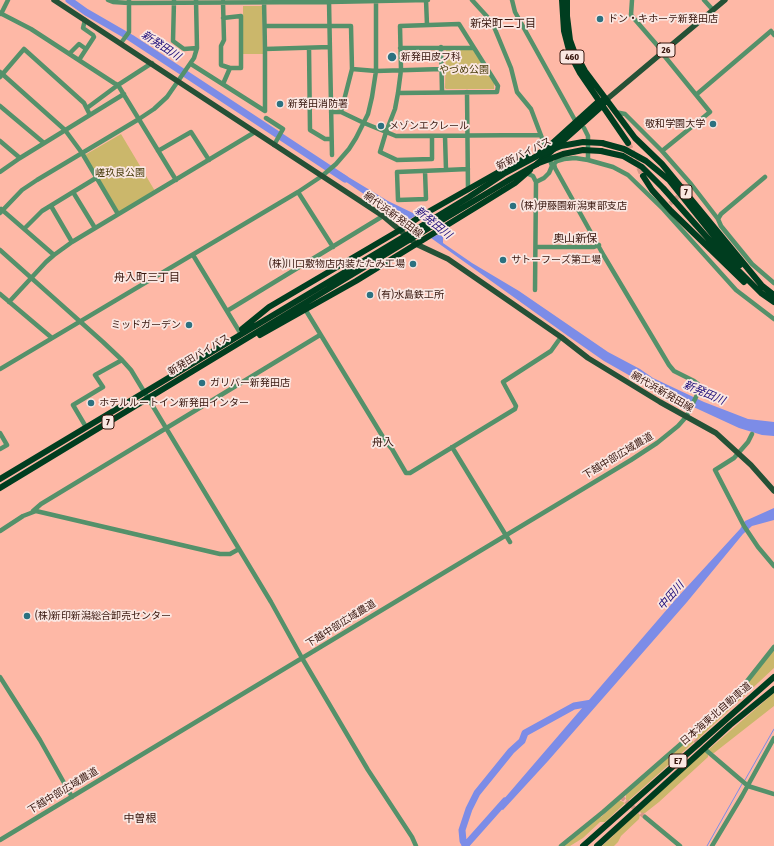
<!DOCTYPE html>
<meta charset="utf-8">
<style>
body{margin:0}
canvas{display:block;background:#feb8a6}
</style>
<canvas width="774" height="846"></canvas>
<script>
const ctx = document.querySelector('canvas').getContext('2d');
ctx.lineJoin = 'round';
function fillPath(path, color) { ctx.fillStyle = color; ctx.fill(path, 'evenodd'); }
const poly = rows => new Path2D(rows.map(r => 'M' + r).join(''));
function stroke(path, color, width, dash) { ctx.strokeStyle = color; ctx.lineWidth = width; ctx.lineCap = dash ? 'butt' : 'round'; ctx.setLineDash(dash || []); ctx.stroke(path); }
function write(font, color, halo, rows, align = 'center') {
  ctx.font = font + ' "Fira Sans Condensed","Noto Sans JP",sans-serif'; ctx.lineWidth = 3.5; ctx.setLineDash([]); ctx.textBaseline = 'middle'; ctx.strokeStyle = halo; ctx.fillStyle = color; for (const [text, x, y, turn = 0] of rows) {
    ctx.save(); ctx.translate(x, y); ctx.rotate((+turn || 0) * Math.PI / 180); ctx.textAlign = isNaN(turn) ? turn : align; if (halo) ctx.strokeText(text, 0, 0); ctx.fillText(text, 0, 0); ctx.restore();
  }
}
const green = poly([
 [243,6,262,6,263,54,243,54],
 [446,50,473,50,494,82,494,89,446,89,445,88],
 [121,134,155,191,119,212,85,155],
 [774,649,774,668,697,740,694,738,693,736,721,708],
 [774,693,774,706,714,753,712,753,708,750],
 [689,739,694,742,628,801,626,800,626,794],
 [705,751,708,754,708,757,659,802,645,813,641,813,639,810],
 [619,800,625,803,605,822,600,822,583,838,570,846,562,846,596,818,601,817],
 [637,812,640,815,639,819,621,836,618,842,614,846,602,846,613,836,615,833]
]);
const water = poly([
 [340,172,388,201,417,215,408,220,390,211,382,209,377,203,336,175],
 [439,234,443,237,443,243,472,263,519,291,608,352,640,369,653,378,704,402,748,419,774,422,774,436,762,435,739,428,648,386,604,361,568,336,431,238],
 [774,508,774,520,752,526,743,534,687,602,548,761,503,810,497,807,675,600,740,529,745,521]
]);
const stream = poly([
 [745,780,774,729],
 [707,846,742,784]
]);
const river = poly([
 [69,0,86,12,131,38,345,179],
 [465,846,505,801],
 [466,846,463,841,462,830,469,809,477,793,511,751,522,741,525,733,574,706,592,703]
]);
const minorTunnel = poly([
 [665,208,688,188],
 [695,740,701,746],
 [621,797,645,817]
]);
const highwayTunnel = poly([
 [628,143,643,176]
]);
const minor = poly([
 [108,0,113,2,129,3,329,2,428,0],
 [264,0,265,49,265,111],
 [426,0,427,25],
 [472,0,492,22,511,68,517,92,531,109,548,154,552,166,549,173,544,178,536,182],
 [512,0,515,12,576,122],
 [632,0,631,15,663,52],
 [704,0,713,10],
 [174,1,173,41,184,49,197,48],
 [329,1,332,155],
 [0,13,31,29,114,83,118,85,176,180],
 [1,14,8,0],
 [223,18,241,16,241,68,230,68],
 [265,26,351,26,352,69,341,112],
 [121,43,129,32,129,0],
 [441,47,442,92],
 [309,48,310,130,325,139,331,139],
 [400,48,473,48],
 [265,49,330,47],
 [662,53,710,112,662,151],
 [69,54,79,44,86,49],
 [79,60,94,37,93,35,83,28,85,20],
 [191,64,265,111],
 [352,69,376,71,442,69],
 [0,72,65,130,82,153,118,214],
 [0,77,24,49,84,103,90,115],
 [223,84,230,68,221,65,221,46,224,40,223,2],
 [467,92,468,190],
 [398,93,497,92,498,86,459,24,400,26,401,70,398,93,395,109,386,132,380,152,397,160,432,159,432,136],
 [697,94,771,31,774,35],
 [0,106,44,143],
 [87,108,118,85,152,63],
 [331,112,341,112,364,123,396,136,540,135],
 [615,112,625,114,662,151,691,184,718,219,721,226,752,264,774,283],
 [266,118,283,129,274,145],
 [584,128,588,136,588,160],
 [445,136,446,170],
 [0,141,20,158],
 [158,151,191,132,209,160],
 [552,166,557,161,564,159,575,158,588,160,613,167,628,175,663,209,736,290,774,319],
 [425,171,426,199,398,200,397,172,446,170,468,169],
 [0,172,20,158,124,94],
 [526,173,533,176,536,182,535,290],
 [73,192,95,228],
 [298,192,333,247],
 [51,206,72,242],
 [1,209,54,255],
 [0,213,22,190,37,180,139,119,154,109,167,97,194,58,197,48,196,0],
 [718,219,721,214,765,177],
 [24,229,42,211,96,178],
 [536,247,594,247,599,245],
 [0,250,103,342,122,360,131,370,271,602,302,658,368,770,412,837,416,846],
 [193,255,239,331],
 [0,294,52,338],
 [9,302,46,262,54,255,72,242,255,132],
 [305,309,386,442,392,449,406,473,410,473,515,409,516,406,503,382,551,351,561,337],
 [227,311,383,216],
 [0,369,298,192,322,176,336,164,349,149,356,138,368,114,372,97,376,71,376,0],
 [86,427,73,405,103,387,95,375,122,360],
 [0,433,7,445,0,449],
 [752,434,748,442,734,458,715,470,744,526,758,547,774,566],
 [452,447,510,542],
 [33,511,41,504,320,335],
 [0,531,23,516,36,511,220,554,230,554,239,549],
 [0,677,40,740,72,797],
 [707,751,748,786,774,794],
 [645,817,680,846],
 [0,840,631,460,657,443,678,426,686,417,697,395,699,390,698,384,694,381,674,371,669,365,604,256,555,168,554,164],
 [561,846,603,812,690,736,744,685,774,647],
 [712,846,742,796,774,738]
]);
const major = poly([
 [54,0,383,216,416,244,448,259,561,337,588,358,660,402,716,433,751,465,774,491],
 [606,100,725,0]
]);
const highway = poly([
 [562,0,564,31,570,54,580,73,628,143],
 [567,0,567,16,570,40,574,51,585,71,635,138,662,164,763,287],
 [602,143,624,149,646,161,669,180,721,245,740,265],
 [601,151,623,156,642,167,663,188,721,253,761,293,774,302],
 [539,153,546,149,599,101,606,100],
 [537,164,602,106,606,100],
 [643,176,652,190,671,211,744,282],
 [761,285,774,295],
 [242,329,269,307,400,230,421,216,504,169,528,157],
 [260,335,356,281,478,206,515,183,530,170],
 [0,479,405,236],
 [0,488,409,240],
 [583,846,774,677],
 [597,846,730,725,774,689]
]);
const highwayBridge = poly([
 [405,236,469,197,505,173,537,156,561,146,583,142,602,143],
 [409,240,509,180,539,163,563,154,583,150,601,151]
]);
const markers = [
 [600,19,4,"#2c7180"],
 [392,57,5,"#2c7180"],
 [280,104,4,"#2c7180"],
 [713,124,4,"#2c7180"],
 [381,126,4,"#2c7180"],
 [513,206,4,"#2c7180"],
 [503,260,4,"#2c7180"],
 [413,264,4,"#2c7180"],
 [370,295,4,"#2c7180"],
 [189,325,4,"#2c7180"],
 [202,383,4,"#2c7180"],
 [91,403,4,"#2c7180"],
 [27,616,4,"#2c7180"]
];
const shields = [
 [666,50,18],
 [572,57,24],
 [686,192,12],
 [108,422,12],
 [678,761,18]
];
const shieldNames = [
 ["26",666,50],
 ["460",572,57],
 ["7",686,192],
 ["7",108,422],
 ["E7",678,761]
];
const poiNames = [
 ["ドン・キホーテ新発田店",608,19],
 ["新発田皮フ科",401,57],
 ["新発田消防署",288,104],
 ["敬和学園大学",705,124,"right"],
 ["メゾンエクレール",389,126],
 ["(株)伊藤園新潟東部支店",521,206],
 ["サトーフーズ第工場",511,260],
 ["(株)川口敷物店内装たたみ工場",405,264,"right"],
 ["(有)水島鉄工所",378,295],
 ["ミッドガーデン",181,325,"right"],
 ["ガリバー新発田店",210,383],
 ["ホテルルートイン新発田インター",99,403],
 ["(株)新印新潟総合卸売センター",35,616]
];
const parkNames = [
 ["やづめ公園",464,70],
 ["嵯玖良公園",120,173]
];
const streetNames = [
 ["新新バイパス",524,154,-27],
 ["網代浜新発田線",393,215,36],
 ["新発田バイパス",199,355,-31],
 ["網代浜新発田線",662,392,30],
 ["下越中部広域農道",618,456,-31],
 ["下越中部広域農道",341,624,-32],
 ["日本海東北自動車道",716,714,-41],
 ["下越中部広域農道",63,791,-31]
];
const neighbourhoodNames = [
 ["新栄町二丁目",503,24],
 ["奥山新保",575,239],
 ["舟入町三丁目",147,278],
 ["舟入",383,443],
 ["中曽根",140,819]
];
const waterNames = [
 ["新発田川",161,46,33],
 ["新発田川",433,223,39],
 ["新発田川",704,393,23],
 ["中田川",671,596,-49]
];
fillPath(green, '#cbb76b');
fillPath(water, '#7c8ce7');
stroke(stream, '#7c8ce7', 1);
stroke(river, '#7c8ce7', 7);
stroke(minorTunnel, '#d69888', 4.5, [4.5, 2]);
stroke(highwayTunnel, '#d69888', 6, [6, 3]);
stroke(minor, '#54916a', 4.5);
stroke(major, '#255136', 5.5);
stroke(highway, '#003d1f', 6);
stroke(highwayBridge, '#003d1f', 6);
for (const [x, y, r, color] of markers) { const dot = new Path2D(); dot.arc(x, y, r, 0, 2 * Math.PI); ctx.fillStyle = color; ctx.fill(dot); stroke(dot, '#fae7e2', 1.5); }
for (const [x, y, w] of shields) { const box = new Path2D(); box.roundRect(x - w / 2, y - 7, w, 14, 3); ctx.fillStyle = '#fae7e2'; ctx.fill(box); stroke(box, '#37160e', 1); }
write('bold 9px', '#37160e', null, shieldNames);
write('10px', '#37160e', '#fae7e2', poiNames, 'left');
write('10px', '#463a08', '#fae7e2', parkNames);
write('10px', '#37160e', '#fae7e2', streetNames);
write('11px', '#37160e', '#fae7e2', neighbourhoodNames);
write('italic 11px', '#1c0c7a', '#fae7e2', waterNames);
</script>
